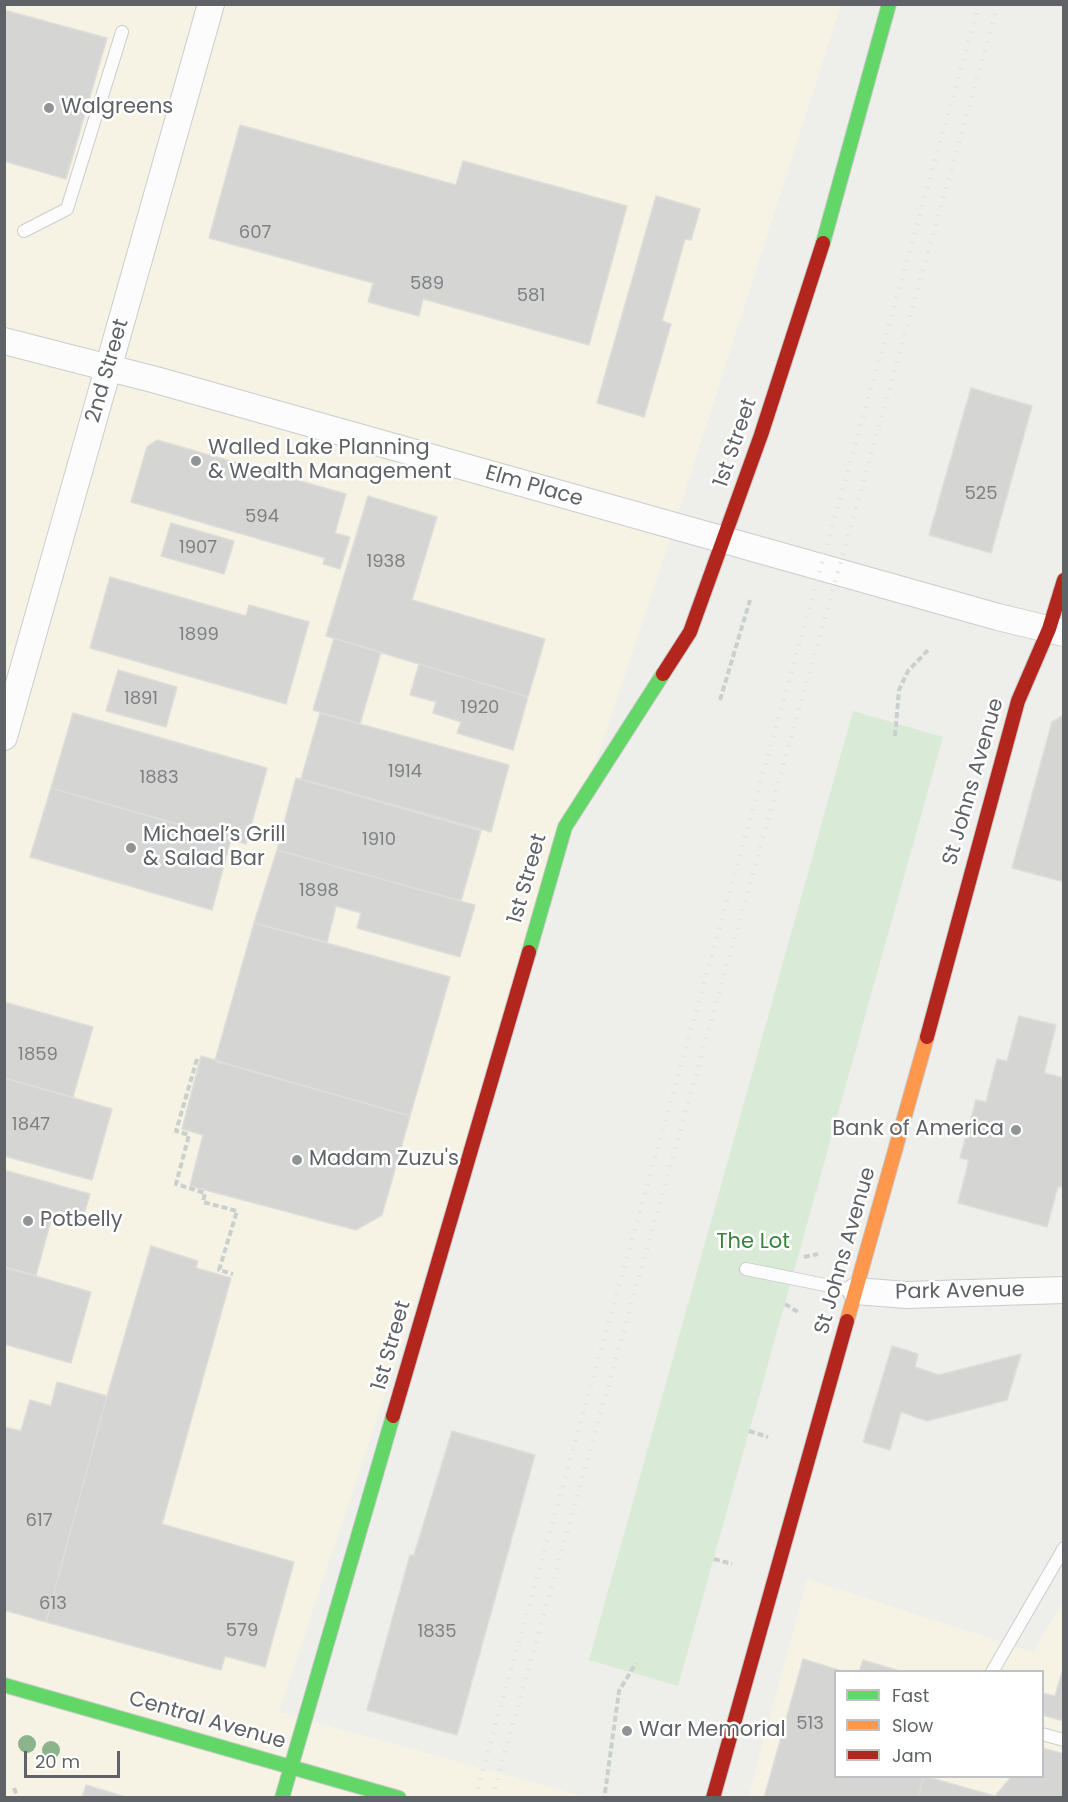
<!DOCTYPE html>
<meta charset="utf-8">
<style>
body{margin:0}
#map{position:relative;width:1068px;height:1802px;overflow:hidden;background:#eeeeea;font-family:Poppins,sans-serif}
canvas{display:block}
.frame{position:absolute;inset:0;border:6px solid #5f6367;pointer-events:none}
.legend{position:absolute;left:834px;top:1670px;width:210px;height:108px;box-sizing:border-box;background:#fff;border:2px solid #bfc1c2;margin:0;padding:8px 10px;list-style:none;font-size:18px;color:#5f6367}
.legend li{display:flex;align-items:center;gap:12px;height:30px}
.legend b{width:30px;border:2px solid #bfc1c2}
.scale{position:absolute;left:24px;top:1751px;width:96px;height:27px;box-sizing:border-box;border:3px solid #5f6367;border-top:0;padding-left:8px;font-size:18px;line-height:21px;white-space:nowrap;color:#5f6367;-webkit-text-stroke:4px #fff;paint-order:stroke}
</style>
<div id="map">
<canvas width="1068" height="1802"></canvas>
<div class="frame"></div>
<ul class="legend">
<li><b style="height:8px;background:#63d668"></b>Fast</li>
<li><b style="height:8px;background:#ff974d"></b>Slow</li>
<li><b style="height:8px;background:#b3261e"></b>Jam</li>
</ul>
<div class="scale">20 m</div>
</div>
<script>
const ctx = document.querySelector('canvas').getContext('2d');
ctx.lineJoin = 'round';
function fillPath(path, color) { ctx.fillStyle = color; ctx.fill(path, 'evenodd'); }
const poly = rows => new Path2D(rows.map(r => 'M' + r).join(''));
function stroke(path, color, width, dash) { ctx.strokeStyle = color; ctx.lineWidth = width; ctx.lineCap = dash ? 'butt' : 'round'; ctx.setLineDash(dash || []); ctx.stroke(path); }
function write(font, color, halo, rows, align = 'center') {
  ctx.font = font + ' Poppins,sans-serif'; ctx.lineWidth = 5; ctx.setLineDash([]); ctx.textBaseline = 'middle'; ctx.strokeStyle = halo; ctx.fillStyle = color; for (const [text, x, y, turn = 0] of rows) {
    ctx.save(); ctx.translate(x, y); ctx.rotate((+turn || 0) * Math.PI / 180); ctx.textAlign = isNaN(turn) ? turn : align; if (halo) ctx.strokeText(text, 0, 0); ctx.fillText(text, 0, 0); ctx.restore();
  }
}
const commercial = poly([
 [5,5,841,5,661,567,279,1712,587,1797,5,1798],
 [807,1579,1033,1652,1063,1602,1063,1797,748,1798],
 [836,1672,1042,1672,1042,1776,836,1776]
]);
const green = poly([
 [853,711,943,737,678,1686,589,1660]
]);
const building = poly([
 [4,10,107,38,66,179,4,161,4,10],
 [240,125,456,185,463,161,627,206,589,345,423,299,419,316,368,302,373,283,209,238,240,125],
 [656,196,700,209,691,240,685,239,662,321,671,324,644,417,597,403,656,196],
 [971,388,1032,406,991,553,929,535,971,388],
 [157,440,346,494,335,533,350,537,340,569,323,564,325,558,131,502,147,447,157,440],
 [368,496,437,517,412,600,545,639,528,697,326,636,368,496],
 [171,523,234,541,224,574,161,556,171,523],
 [110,577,246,616,249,605,309,622,286,704,90,648,110,577],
 [334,638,381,652,360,724,313,710,334,638],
 [419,664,528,697,513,750,457,733,461,722,433,713,436,702,410,695,419,664],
 [118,670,177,687,166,727,106,711,118,670],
 [73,713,267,768,246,844,51,788,73,713],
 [320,713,509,765,491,832,301,779,320,713],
 [1064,715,1064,882,1012,868,1052,722,1064,715],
 [296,778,481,831,461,901,277,850,296,778],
 [51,788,231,839,212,910,30,857,51,788],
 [277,850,475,905,460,957,357,928,361,913,336,906,327,942,254,923,277,850],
 [254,923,450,977,410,1116,215,1061,254,923],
 [4,1002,93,1027,73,1097,4,1078,4,1002],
 [1019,1016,1056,1025,1044,1073,1064,1078,1064,1188,1058,1186,1047,1227,958,1203,969,1160,960,1158,976,1100,986,1102,997,1059,1007,1061,1019,1016],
 [201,1056,410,1116,382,1215,356,1230,190,1186,203,1135,182,1129,201,1056],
 [4,1078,112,1109,92,1180,4,1156,4,1078],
 [4,1170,90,1194,81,1225,52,1217,36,1275,4,1267,4,1170],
 [151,1246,198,1261,196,1268,231,1278,162,1524,294,1562,265,1667,225,1656,221,1670,46,1622,107,1396,151,1246],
 [4,1267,91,1292,71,1363,4,1344,4,1267],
 [892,1346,918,1354,915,1367,939,1375,1021,1354,1007,1400,927,1421,901,1412,890,1450,863,1442,892,1346],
 [57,1382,107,1396,46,1622,4,1610,4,1427,21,1431,30,1400,51,1406,57,1382],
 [452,1431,535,1455,457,1735,367,1710,410,1555,414,1555,452,1431],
 [803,1659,845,1672,836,1672,836,1776,924,1776,918,1798,764,1798,803,1659],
 [863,1660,903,1672,859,1672,863,1660],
 [1064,1666,1064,1721,1042,1715,1042,1693,1055,1696,1064,1666],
 [1042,1748,1064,1754,1064,1798,918,1798,924,1776,995,1796,1012,1776,1042,1776,1042,1748],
 [86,1785,129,1798,82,1798,86,1785]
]);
const path = poly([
 [720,700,750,600],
 [895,736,899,690,908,671,928,650],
 [197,1059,176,1131,189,1135,176,1184,205,1193,203,1202,237,1211,219,1270,233,1274],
 [804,1257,818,1254],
 [785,1304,798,1312],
 [749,1431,768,1437],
 [714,1559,732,1564],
 [14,1788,18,1798],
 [605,1793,619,1691,636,1663]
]);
const lane = poly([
 [24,231,67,209,122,32],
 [746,1269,855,1291],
 [992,1672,1064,1548],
 [1042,1734,1064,1740]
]);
const street = poly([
 [4,341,156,380,998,617,1064,633],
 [4,737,211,4],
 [856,1291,906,1295,1064,1290]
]);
const fast = poly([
 [823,243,889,4],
 [529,952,565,827,663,674],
 [4,1685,399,1798],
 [282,1798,393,1416]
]);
const slow = poly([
 [847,1321,927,1037]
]);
const jam = poly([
 [663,674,690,632,761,435,823,243],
 [927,1037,1018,701,1049,629,1064,580],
 [393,1416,529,952],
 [713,1798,847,1321]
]);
const rail = poly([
 [475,1798,979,4],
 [492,1798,998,4]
]);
const trees = [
 [27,1744],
 [51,1750]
];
const markers = [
 [49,108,6,"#919495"],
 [196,461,6,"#919495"],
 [131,848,6,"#919495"],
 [1016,1130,6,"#919495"],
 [297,1160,6,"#919495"],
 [28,1221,6,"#919495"],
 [627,1731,6,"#919495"]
];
const numberNames = [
 ["607",255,233],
 ["589",427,284],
 ["581",531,296],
 ["525",981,494],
 ["594",262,517],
 ["1907",198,548],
 ["1938",386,562],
 ["1899",199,635],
 ["1891",141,699],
 ["1920",480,708],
 ["1914",405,772],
 ["1883",159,778],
 ["1910",379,840],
 ["1898",319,891],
 ["1859",38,1055],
 ["1847",31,1125],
 ["617",39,1521],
 ["613",53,1604],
 ["579",242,1631],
 ["1835",437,1632],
 ["513",810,1724]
];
const poiNames = [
 ["Walgreens",61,108],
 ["Walled Lake Planning",208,449],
 ["& Wealth Management",208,473],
 ["Michael’s Grill",143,836],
 ["& Salad Bar",143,860],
 ["Bank of America",1004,1130,"right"],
 ["Madam Zuzu's",309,1160],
 ["Potbelly",40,1221],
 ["War Memorial",639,1731]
];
const streetNames = [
 ["2nd Street",108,371,-74],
 ["1st Street",736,443,-71],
 ["Elm Place",534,487,16],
 ["St Johns Avenue",974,782,-74],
 ["1st Street",528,879,-74],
 ["St Johns Avenue",846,1251,-74],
 ["Park Avenue",960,1292,-1],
 ["1st Street",392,1346,-74],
 ["Central Avenue",207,1721,16]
];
const parkNames = [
 ["The Lot",753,1243]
];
fillPath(commercial, '#f6f3e5');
fillPath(green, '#d9ead7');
fillPath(building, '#d5d5d3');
stroke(building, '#deddda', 1.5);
stroke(lane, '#cbcccc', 14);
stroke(street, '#cbcccc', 28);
stroke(fast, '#cacaca', 16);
stroke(slow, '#cacaca', 16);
stroke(jam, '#cacaca', 16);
stroke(path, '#cad0cd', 4, [6, 3]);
stroke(lane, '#fcfcfc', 12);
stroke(street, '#fcfcfc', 26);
stroke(fast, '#63d668', 14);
stroke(slow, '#ff974d', 14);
stroke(jam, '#b3261e', 14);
stroke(rail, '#e4e4e3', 4.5, [1.5, 8]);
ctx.fillStyle = '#8bb38c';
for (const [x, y] of trees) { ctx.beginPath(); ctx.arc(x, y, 9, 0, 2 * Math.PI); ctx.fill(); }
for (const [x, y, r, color] of markers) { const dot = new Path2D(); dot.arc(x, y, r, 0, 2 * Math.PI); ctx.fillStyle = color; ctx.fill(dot); stroke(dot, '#fff', 2); }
write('18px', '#7e8183', null, numberNames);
write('21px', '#5f6367', '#fff', poiNames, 'left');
write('21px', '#5f6367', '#fff', streetNames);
write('21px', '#3a8340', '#fff', parkNames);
</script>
